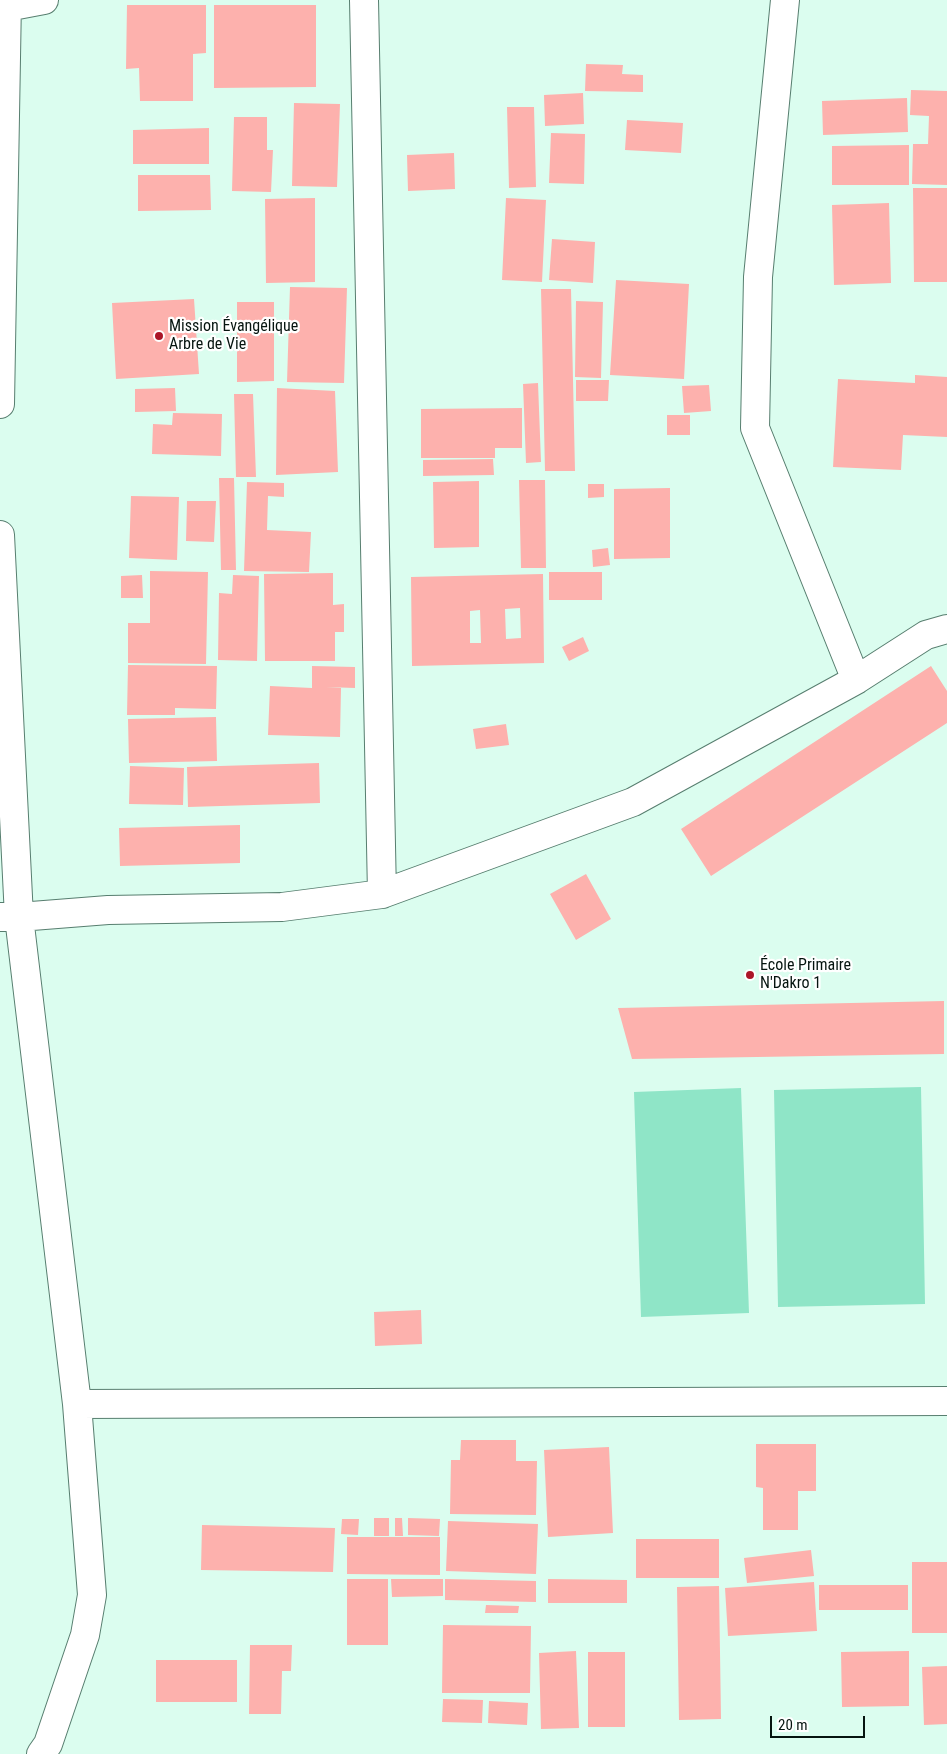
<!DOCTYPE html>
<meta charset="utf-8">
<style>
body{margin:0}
#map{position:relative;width:947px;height:1754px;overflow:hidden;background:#dbfdef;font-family:"Roboto Condensed",sans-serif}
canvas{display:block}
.scale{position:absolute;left:770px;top:1716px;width:95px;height:22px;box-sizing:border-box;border:2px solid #05140f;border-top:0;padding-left:6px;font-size:15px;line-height:18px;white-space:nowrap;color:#05140f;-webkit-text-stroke:4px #fff;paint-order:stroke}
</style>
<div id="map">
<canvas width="947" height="1754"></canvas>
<div class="scale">20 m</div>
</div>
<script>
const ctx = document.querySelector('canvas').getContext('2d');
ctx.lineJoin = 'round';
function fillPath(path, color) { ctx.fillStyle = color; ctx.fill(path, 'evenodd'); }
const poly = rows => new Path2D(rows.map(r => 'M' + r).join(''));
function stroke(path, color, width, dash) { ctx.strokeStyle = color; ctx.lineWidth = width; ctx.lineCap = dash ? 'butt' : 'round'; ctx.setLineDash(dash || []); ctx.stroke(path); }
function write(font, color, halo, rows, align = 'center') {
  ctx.font = font + ' "Roboto Condensed",sans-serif'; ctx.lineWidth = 4.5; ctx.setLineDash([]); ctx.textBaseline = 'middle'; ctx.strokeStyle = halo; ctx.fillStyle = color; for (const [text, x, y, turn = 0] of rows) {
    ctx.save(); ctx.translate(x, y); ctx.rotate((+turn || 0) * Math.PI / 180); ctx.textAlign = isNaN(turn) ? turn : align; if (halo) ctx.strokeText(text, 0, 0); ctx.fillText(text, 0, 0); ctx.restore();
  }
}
const green = poly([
 [921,1087,925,1304,778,1307,774,1090],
 [741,1088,749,1313,641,1317,634,1092]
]);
const building = poly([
 [127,5,206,5,206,53,193,54,193,101,140,101,139,68,126,69],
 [214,5,316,5,316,87,214,88],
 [586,64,623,65,622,74,643,75,643,92,585,91],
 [911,90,947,91,947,185,912,184,913,144,928,144,929,116,910,115],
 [583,93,584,124,545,126,544,95],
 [907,98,908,132,823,135,822,101],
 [294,103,340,104,337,187,292,186],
 [507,107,534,107,536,187,509,188],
 [234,117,267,117,267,150,273,150,271,192,232,191],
 [627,120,683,123,681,153,625,150],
 [209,128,209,164,133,164,133,130],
 [551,133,585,134,584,184,549,183],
 [909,145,909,185,832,185,832,146],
 [454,153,455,189,408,191,407,155],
 [138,175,210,175,211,210,138,211],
 [913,188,947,188,947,282,914,282],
 [315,198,315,282,266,283,265,199],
 [506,198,546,200,542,282,502,280],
 [889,203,891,283,834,285,832,205],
 [552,239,595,242,593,283,549,280],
 [616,280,689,284,684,379,610,375],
 [290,287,347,288,344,383,287,382],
 [541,289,571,289,575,471,545,471],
 [194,299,199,374,116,379,112,303],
 [576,301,603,302,601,378,575,377],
 [237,302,274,302,274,381,237,382],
 [915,375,947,377,947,437,903,435,901,470,833,467,838,379,915,383],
 [576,380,609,380,608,401,576,401],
 [538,383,541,462,526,463,523,384],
 [709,385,711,411,684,413,682,386],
 [175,388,176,411,135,412,135,389],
 [277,388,335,391,338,472,276,475],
 [234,394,253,394,256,477,236,477],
 [522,408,522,448,495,448,495,458,421,458,421,409],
 [173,413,222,414,221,456,152,454,153,424,172,425],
 [667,415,690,415,690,435,667,435],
 [493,459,494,475,423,476,423,460],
 [219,478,234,478,236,570,221,570],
 [519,480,545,480,546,568,521,568],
 [479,481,479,547,434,548,433,482],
 [247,482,284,483,284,497,268,496,267,530,311,532,309,572,244,571],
 [588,484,604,484,604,497,588,498],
 [670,488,670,558,614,559,614,489],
 [131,496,179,497,177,560,129,558],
 [187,501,216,501,214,542,186,541],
 [608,548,610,565,593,567,592,550],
 [150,571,208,572,206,664,128,663,128,623,150,623],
 [549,572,602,572,602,600,549,600],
 [333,573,333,605,344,604,344,632,335,632,335,661,265,661,264,574],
 [543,574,544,663,412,666,411,577],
 [520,608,521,638,506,639,505,609],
 [480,610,481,643,470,643,470,611],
 [142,575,143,598,121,598,121,576],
 [233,575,259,576,257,661,218,660,219,593,232,594],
 [583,637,589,651,569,661,562,647],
 [128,665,217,666,216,709,175,708,175,715,127,715],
 [312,666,355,667,355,688,326,687,341,688,340,737,268,735,270,686,312,688],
 [931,666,947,691,947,723,711,876,681,829],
 [216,717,217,761,129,763,128,719],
 [506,724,509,745,476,749,473,729],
 [319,763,320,803,188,807,187,767],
 [130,766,184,768,183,805,129,804],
 [240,825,240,863,120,866,119,828],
 [586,874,611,919,576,940,550,894],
 [944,1001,944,1054,632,1059,618,1008],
 [421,1310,422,1344,375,1346,374,1312],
 [461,1440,516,1440,516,1461,537,1461,536,1515,450,1514,451,1460,460,1460],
 [756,1444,816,1444,816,1491,798,1491,798,1530,763,1530,763,1488,756,1487],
 [609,1447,613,1533,548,1537,544,1450],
 [374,1518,389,1518,389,1536,374,1536],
 [395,1518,402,1518,403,1536,395,1536],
 [408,1518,440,1519,439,1536,408,1535],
 [342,1519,359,1519,358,1535,341,1534],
 [448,1521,538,1524,536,1574,446,1571],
 [202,1525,335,1528,333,1572,201,1570],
 [347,1537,440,1537,440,1575,347,1574],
 [636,1539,719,1539,719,1578,636,1578],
 [811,1550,814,1576,747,1583,744,1558],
 [912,1562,947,1562,947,1633,912,1633],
 [347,1579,388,1579,388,1645,347,1645],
 [391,1579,443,1579,443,1596,392,1597],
 [445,1579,536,1581,536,1602,445,1600],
 [548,1579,627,1580,627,1603,548,1603],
 [814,1582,817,1631,728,1636,725,1588],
 [819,1585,908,1585,908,1610,819,1610],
 [719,1586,721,1719,679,1720,677,1587],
 [486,1605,519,1606,518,1613,485,1613],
 [443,1625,531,1626,530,1693,442,1693],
 [250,1645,292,1645,291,1671,282,1671,281,1714,249,1714],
 [576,1651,579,1728,541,1729,539,1653],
 [909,1651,909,1706,842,1707,841,1652],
 [588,1652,625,1652,625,1727,588,1727],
 [156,1660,237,1660,237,1702,156,1702],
 [947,1666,947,1724,924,1725,922,1667],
 [443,1699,483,1700,482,1723,442,1722],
 [489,1701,528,1703,527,1725,488,1723]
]);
const minor = poly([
 [364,0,382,894],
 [785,0,758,277,755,428,856,680],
 [7,7,44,0],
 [0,404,7,0],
 [0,535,19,917,77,1404,92,1595,85,1635,48,1744,41,1754],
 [1,917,19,917,108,910,282,907,382,894,633,802,856,680,926,635,947,629],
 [77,1404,947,1401]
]);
const markers = [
 [159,336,5,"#ab1628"],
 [750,975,5,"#ab1628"]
];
const poiNames = [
 ["Mission Évangélique",169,327],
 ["Arbre de Vie",169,345],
 ["École Primaire",760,966],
 ["N'Dakro 1",760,984]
];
fillPath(green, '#8fe5c7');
fillPath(building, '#fdb1ad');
stroke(minor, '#577e6f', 30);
stroke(minor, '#fff', 28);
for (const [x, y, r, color] of markers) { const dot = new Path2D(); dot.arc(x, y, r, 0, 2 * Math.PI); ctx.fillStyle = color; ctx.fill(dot); stroke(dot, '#fff', 2); }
write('16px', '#05140f', '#fff', poiNames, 'left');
</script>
